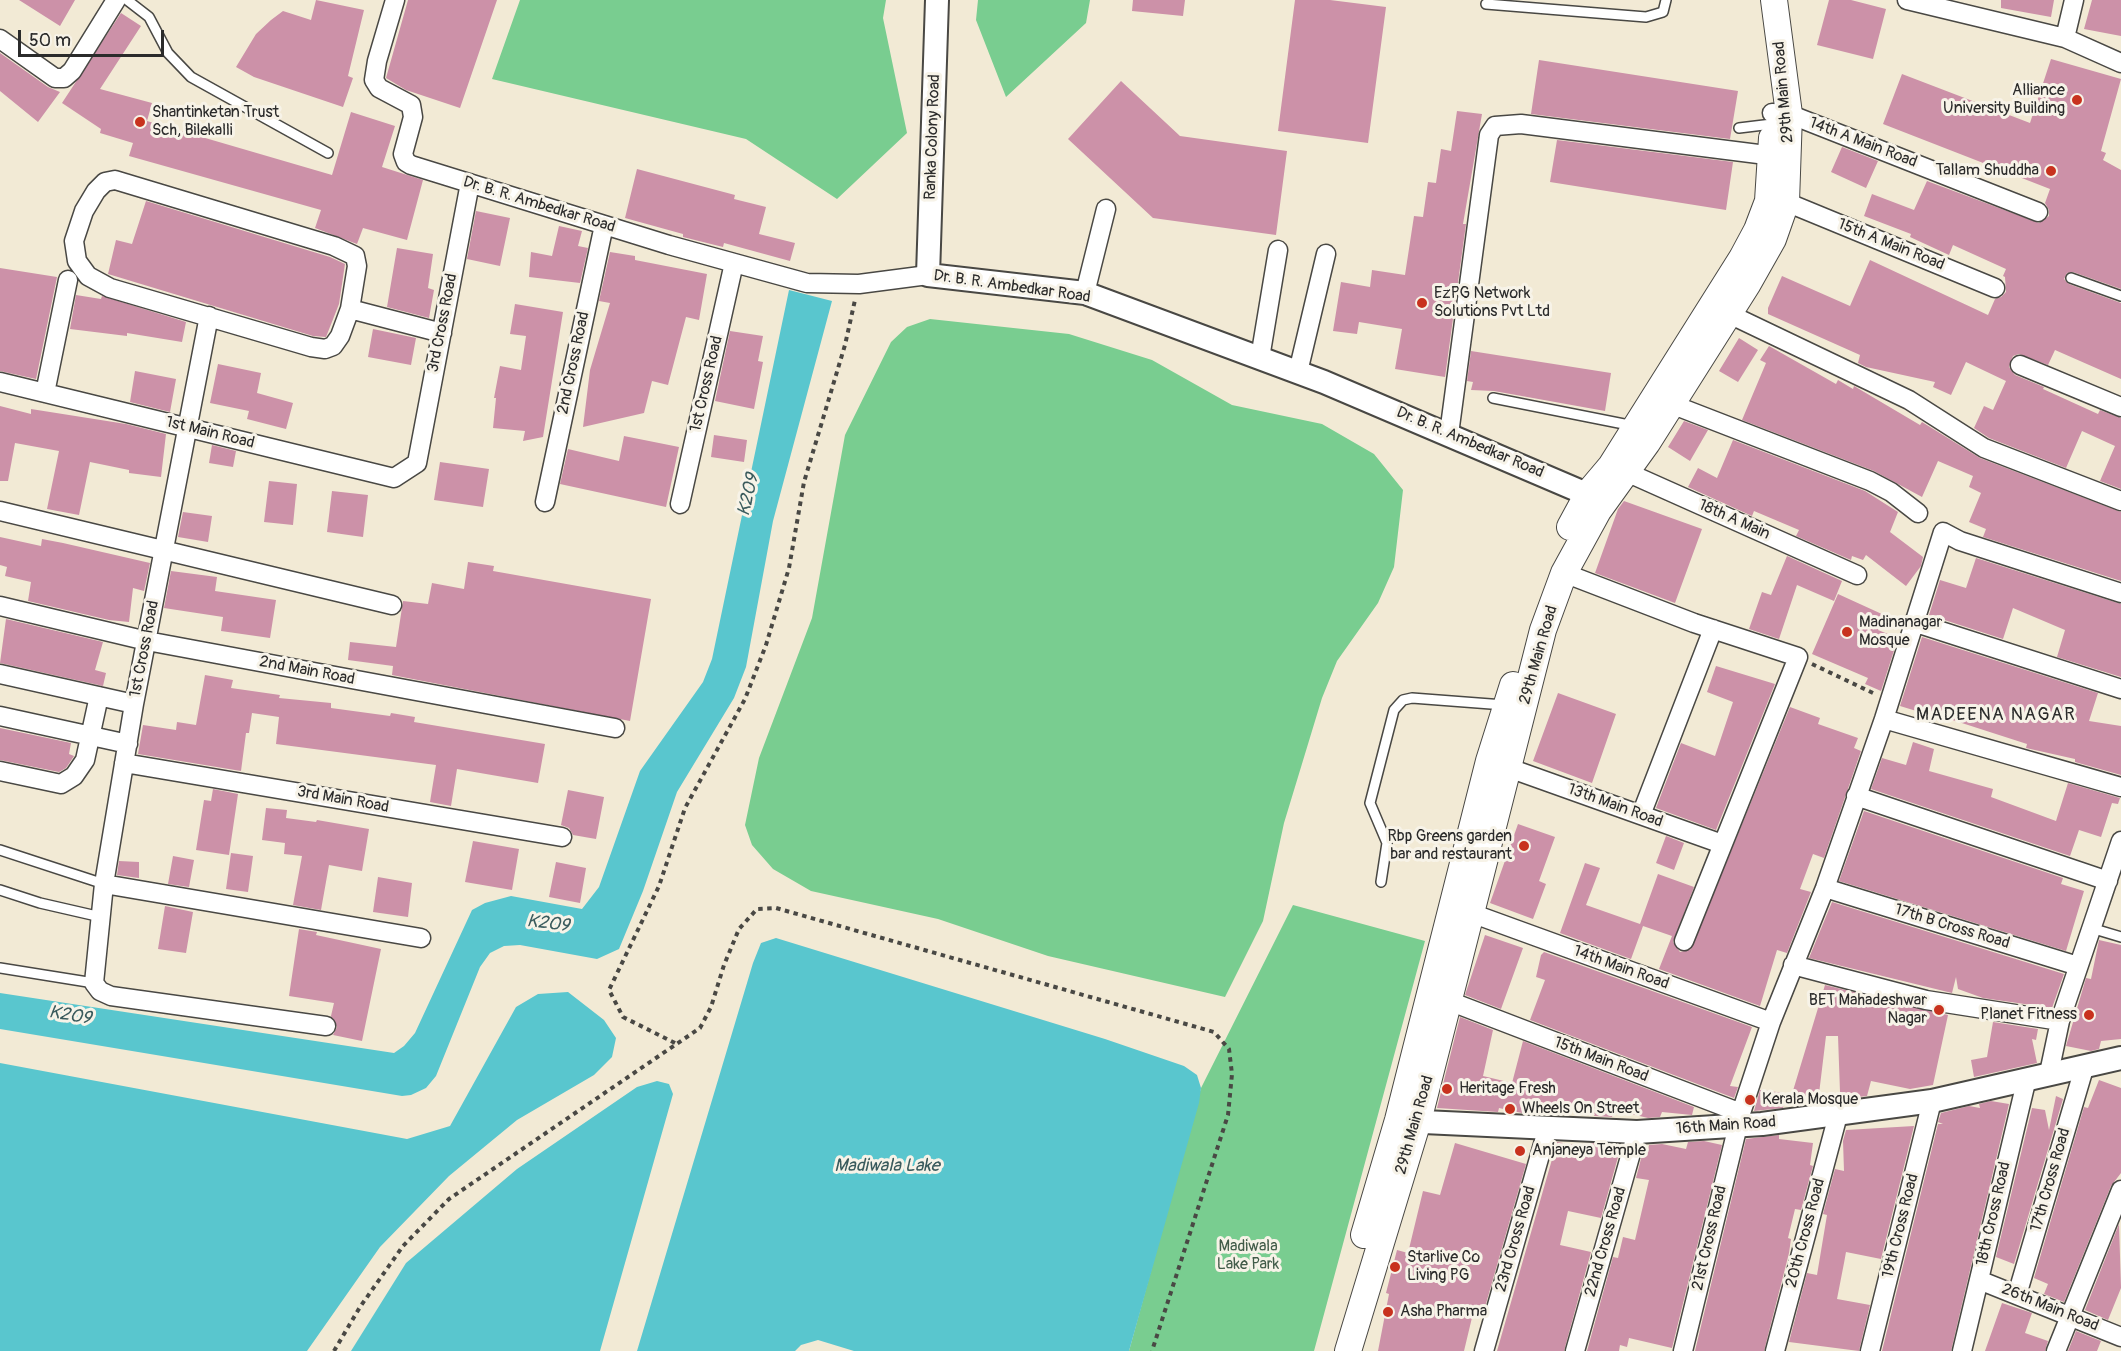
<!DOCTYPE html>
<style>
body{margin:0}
#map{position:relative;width:2121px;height:1351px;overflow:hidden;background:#f2ead5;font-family:Pangolin,sans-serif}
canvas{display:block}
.scale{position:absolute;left:18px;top:30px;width:146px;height:27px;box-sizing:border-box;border:3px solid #2b2b2b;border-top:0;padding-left:8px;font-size:18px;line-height:21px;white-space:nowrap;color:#2b2b2b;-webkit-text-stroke:4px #f7f3e8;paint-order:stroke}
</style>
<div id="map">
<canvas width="2121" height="1351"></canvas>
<div class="scale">50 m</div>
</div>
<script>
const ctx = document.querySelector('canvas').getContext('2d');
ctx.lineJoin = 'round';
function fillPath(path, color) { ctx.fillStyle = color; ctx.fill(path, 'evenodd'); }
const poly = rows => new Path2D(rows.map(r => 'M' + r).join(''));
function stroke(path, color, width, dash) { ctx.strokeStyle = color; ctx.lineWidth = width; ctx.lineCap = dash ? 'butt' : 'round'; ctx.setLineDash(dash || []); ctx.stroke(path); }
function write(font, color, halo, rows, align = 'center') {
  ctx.font = font + ' Pangolin,sans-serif'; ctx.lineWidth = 6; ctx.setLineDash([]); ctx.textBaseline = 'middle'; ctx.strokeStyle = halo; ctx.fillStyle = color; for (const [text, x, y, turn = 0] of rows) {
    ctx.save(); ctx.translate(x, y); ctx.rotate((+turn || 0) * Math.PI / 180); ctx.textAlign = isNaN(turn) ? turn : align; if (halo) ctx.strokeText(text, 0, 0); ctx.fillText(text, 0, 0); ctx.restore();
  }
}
const green = poly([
 [520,0,886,0,883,18,907,133,837,199,746,139,492,79],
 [978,0,1090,0,1086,23,1006,97,976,20],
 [930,319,1069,334,1152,360,1232,405,1322,424,1374,454,1403,490,1394,567,1378,603,1337,661,1322,698,1284,823,1263,921,1225,997,1048,956,938,919,811,891,773,869,752,845,745,825,759,758,812,618,845,435,891,342,907,327],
 [1293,905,1425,941,1314,1351,1129,1351,1201,1088]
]);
const water = poly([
 [789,290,832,301,773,521,746,667,734,698,677,792,643,891,619,949,597,959,520,945,504,946,490,953,480,967,436,1076,426,1088,411,1095,402,1096,0,1029,0,993,394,1053,404,1046,415,1033,472,910,485,903,511,896,582,909,599,887,640,771,703,682,712,659],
 [776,938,1105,1039,1184,1066,1197,1075,1201,1088,1199,1103,1129,1351,854,1351,818,1340,801,1345,795,1351,637,1351,753,963,761,943],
 [568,992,604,1020,616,1038,612,1057,594,1075,517,1120,449,1176,380,1247,307,1351,0,1351,0,1063,407,1139,450,1126,516,1007,538,994],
 [657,1081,669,1084,673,1094,600,1351,351,1351,406,1263,517,1169,637,1087]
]);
const building = poly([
 [19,0,75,0,60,26],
 [316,0,364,10,348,76,353,78,343,107,254,77,236,67,256,34,271,20,283,11,311,20],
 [408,0,497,0,460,108,406,90,386,78],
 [1133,0,1185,0,1183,16,1132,11],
 [1295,0,1330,0,1386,7,1368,143,1278,131],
 [1829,0,1851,0,1886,9,1873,59,1817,45],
 [2001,0,2054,0,2051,17,2001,8],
 [2092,0,2121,0,2121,36,2084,29],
 [121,13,141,26,100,89,152,103,147,121,332,175,351,112,395,126,382,167,423,180,407,240,363,228,357,244,315,228,321,210,129,156,133,143,100,133,101,129,62,103],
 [0,53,48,87,60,92,38,122,0,91],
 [2051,59,2121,79,2101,151,2106,153,2103,160,2121,170,2121,289,2073,272,2067,273,2064,279,2069,284,2121,303,2121,379,2055,350,2048,365,2019,354,2013,356,2009,367,2015,375,2044,387,2043,389,2098,414,2100,410,2121,418,2121,489,2100,481,2115,446,2082,431,2066,468,1989,438,1974,428,1984,406,1993,410,2006,381,1966,362,1951,395,1933,387,1935,382,1866,367,1858,363,1860,355,1768,314,1768,308,1782,276,1850,306,1870,260,1988,315,1995,299,2001,297,2006,292,2005,277,2003,276,2006,269,1953,245,1949,255,1910,237,1911,234,1864,216,1872,194,1914,210,1927,181,2039,223,2049,216,2049,210,2045,203,2050,189,1883,124,1902,74,2030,123],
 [1539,60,1738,91,1730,139,1531,114],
 [1121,81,1180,136,1287,151,1276,235,1153,218,1068,139],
 [1457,111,1482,114,1463,224,1466,224,1445,377,1395,369,1402,329,1359,322,1357,334,1333,331,1341,282,1370,287,1372,270,1405,275,1414,216,1423,217,1428,182,1436,183,1441,149,1451,151],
 [1557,140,1733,162,1726,210,1550,182],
 [1842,147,1878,161,1866,188,1831,172],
 [637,169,735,195,734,199,766,207,759,234,795,243,790,261,724,243,723,247,683,237,683,234,625,218],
 [146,201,330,257,345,264,339,304,326,337,313,336,108,274,116,240,132,244],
 [476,211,510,218,500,266,467,259],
 [559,226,582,231,578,246,588,248,580,283,529,277,531,252,552,256],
 [397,248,433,254,428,288,434,290,429,318,387,307],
 [610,252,635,256,635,260,707,274,699,320,686,317,668,385,652,381,644,413,583,427,590,370,610,303,599,301],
 [0,268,57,277,36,379,0,371],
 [76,295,101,299,102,296,186,322,182,342,127,333,127,336,70,329],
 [515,304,563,312,543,437,523,441,525,431,493,428,496,398,494,398,500,366,521,370,526,336,510,334],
 [373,329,416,338,411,365,368,357],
 [730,331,763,336,758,361,763,362,754,409,715,401],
 [1739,338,1758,350,1738,382,1719,371],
 [1769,346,1836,384,1838,380,1853,389,1854,386,1920,425,1922,422,1980,458,2121,512,2121,581,1983,537,1986,529,1969,522,1981,493,1969,487,1973,476,1938,461,1922,497,1874,471,1742,420,1766,363,1760,360],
 [1471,351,1611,373,1605,411,1494,391,1471,390,1473,382,1467,381],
 [218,364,261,373,257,393,293,403,286,429,247,419,249,411,210,403],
 [135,371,176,379,170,412,130,402],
 [0,406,31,414,31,409,126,424,166,434,161,477,129,473,129,470,90,462,79,515,47,509,59,451,15,443,8,481,0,481],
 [1684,421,1708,430,1690,461,1668,447],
 [714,435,747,440,744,462,711,457],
 [624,436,679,447,666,507,560,484,568,449,619,461],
 [1733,440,1865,491,1898,512,1890,532,1923,557,1921,566,1906,586,1866,555,1863,560,1852,556,1851,560,1796,536,1799,530,1754,511,1752,516,1688,487,1698,468,1717,478],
 [212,445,236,451,233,467,209,463],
 [440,462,489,469,483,507,434,500],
 [269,481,297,484,293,525,264,522],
 [332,491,368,495,363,537,327,532],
 [1624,501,1702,529,1675,603,1595,573,1618,509],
 [183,512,212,516,208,542,178,537],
 [0,537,41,546,42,539,63,543,150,563,144,591,133,588,129,622,109,620,28,601,31,582,5,576,7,567,0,565],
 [1787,556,1842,581,1834,601,1797,585,1779,639,1749,629,1762,592,1771,595],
 [1976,558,2121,604,2121,677,2057,657,2065,630,2013,608,2003,639,1929,615,1940,580,1966,588],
 [468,562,494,566,493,571,651,599,630,721,392,675,393,666,348,660,350,642,396,647,403,601,428,604,432,583,464,589],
 [171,571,217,577,215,591,276,600,270,638,221,631,223,617,164,608],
 [1838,594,1884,615,1878,630,1898,638,1881,691,1865,684,1868,678,1812,654],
 [6,619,103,642,95,670,106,673,103,686,0,663],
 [1922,637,2098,693,2089,721,2121,726,2121,775,2075,762,2075,759,2026,748,2027,744,1937,715,1936,717,1900,706],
 [1716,666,1775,684,1716,830,1656,808,1681,743,1715,756,1733,702,1707,692],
 [205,675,233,680,231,688,280,695,279,698,331,703,331,708,390,716,391,713,415,717,414,722,545,744,538,783,457,769,451,806,430,802,436,765,276,744,279,717,252,713,249,733,246,733,241,771,138,754,143,725,176,730,177,722,196,725],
 [1558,693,1616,714,1592,783,1533,761],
 [1790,707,1820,718,1818,724,1858,738,1854,748,1861,751,1824,858,1813,854,1800,889,1811,892,1787,953,1777,950,1760,1006,1659,969,1672,936,1643,926,1631,959,1560,933,1585,863,1600,868,1586,905,1640,924,1658,874,1694,887,1673,942,1680,952,1691,949],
 [0,728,71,743,69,754,74,756,66,768,59,772,0,760],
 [1913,742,1934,749,1929,771,1993,789,1991,797,2056,821,2068,783,2120,798,2118,804,2112,803,2101,837,2079,830,2070,856,1871,789,1882,758,1906,765],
 [213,789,238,794,229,855,196,850,204,800,211,801],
 [568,790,604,797,596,839,573,835,569,828,561,825],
 [266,808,287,810,286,818,316,822,317,820,369,829,362,871,329,865,321,910,293,905,302,856,284,854,285,843,262,840],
 [1864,811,2063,878,2061,884,2084,891,2066,951,1839,881],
 [1518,824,1555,837,1539,881,1546,884,1533,919,1490,903],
 [1666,836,1684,843,1674,870,1656,863],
 [473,841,519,849,512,890,465,882],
 [231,853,253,856,248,892,226,889],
 [173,856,194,860,189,887,168,884],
 [119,861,139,862,139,878,117,875],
 [556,862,586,868,580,903,549,897],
 [378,877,412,883,408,917,373,912],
 [1832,902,2064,974,2052,1008,1983,998,1958,989,1956,977,1952,993,1809,958],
 [165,906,193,912,186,953,158,949],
 [299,929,317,932,316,935,381,949,362,1041,333,1035,337,1027,331,1016,334,1003,289,996],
 [1485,935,1523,948,1501,1009,1465,995],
 [2099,940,2121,945,2121,1039,2101,1041,2099,1049,2091,1051,2066,1046,2086,978,2091,979],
 [1544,952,1752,1027,1730,1086,1738,1087,1734,1098,1530,1020,1545,980,1536,977,1541,955],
 [1825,985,1948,1015,1933,1085,1910,1089,1871,1081,1867,1096,1858,1097,1840,1092,1838,1036,1826,1036,1818,1102,1792,1094],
 [1460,1017,1493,1030,1483,1076,1512,1083,1523,1041,1694,1107,1692,1115,1662,1112,1660,1117,1648,1118,1614,1110,1612,1117,1594,1116,1595,1114,1561,1106,1559,1115,1531,1111,1522,1113,1499,1108,1498,1112,1437,1108],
 [1993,1022,2038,1029,2036,1040,2032,1039,2037,1063,1974,1077,1971,1060,1987,1057],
 [2099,1080,2121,1088,2121,1173,2111,1186,2064,1302,2044,1294,2048,1284,2034,1278,2084,1107,2088,1108],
 [1760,1090,1785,1093,1783,1108,1754,1111],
 [2056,1096,2063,1099,2014,1264,1996,1257,2032,1108,2045,1110,2049,1130],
 [1991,1101,2009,1104,1951,1351,1882,1351,1938,1124,1943,1124,1938,1122,1941,1113,1969,1106,1980,1108,1979,1104],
 [1914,1126,1881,1259,1846,1252,1844,1263,1837,1299,1870,1305,1859,1351,1789,1342,1807,1273,1817,1275,1827,1215,1823,1214,1835,1169,1844,1171,1843,1141,1846,1130],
 [1779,1135,1779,1139,1813,1143,1810,1165,1813,1166,1801,1210,1795,1209,1788,1238,1791,1239,1789,1253,1764,1351,1695,1351,1746,1139],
 [1704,1141,1722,1145,1672,1348,1629,1338,1627,1347,1620,1345,1619,1351,1587,1351,1613,1257,1618,1258,1623,1237,1635,1240,1649,1180,1636,1178,1642,1155,1647,1156,1649,1145,1662,1144,1686,1149,1688,1142],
 [1557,1142,1588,1147,1589,1143,1606,1144,1606,1146,1620,1150,1601,1218,1568,1211,1560,1245,1591,1252,1564,1351,1497,1351],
 [1455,1143,1526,1164,1485,1307,1475,1305,1464,1351,1378,1351,1389,1294,1386,1293,1397,1250,1408,1253,1423,1191,1440,1195],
 [2119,1224,2121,1288,2108,1320,2085,1310],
 [2002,1303,2032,1313,2025,1333,2048,1341,2045,1351,1985,1351],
 [2076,1331,2101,1341,2097,1351,2068,1351]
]);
const path = poly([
 [1812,664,1873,693],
 [675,1043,623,1017,609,990,659,886,685,808,745,699,766,645,789,568,804,482,845,345,855,300],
 [334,1351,360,1307,403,1246,449,1199,700,1028,711,1007,724,965,739,929,757,909,776,908,1214,1032,1229,1049,1232,1074,1228,1115,1152,1351]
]);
const service = poly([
 [127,0,149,17,168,53,191,77,328,153],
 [1486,4,1646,17,1663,12,1666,0],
 [1739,128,1772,124],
 [2071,278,2121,296],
 [1493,398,1634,426],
 [0,850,104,884],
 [1381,882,1387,843,1370,803,1394,710,1403,700,1412,698,1504,705],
 [0,890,40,903,101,917],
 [2091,928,2121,937],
 [0,968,94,983]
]);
const minor = poly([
 [395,0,377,61,374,80,379,88,411,105,413,117,403,154,406,162,411,165,669,245,807,283,859,284,928,275],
 [1907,0,2065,38,2121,63],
 [2065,38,2074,0],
 [0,39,55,78,64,78,72,71,116,0],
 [1772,113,1789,114,2038,212],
 [1786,202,1995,288],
 [1085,293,1106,209],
 [350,309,340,336,333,346,325,349,311,347,110,288,88,276,77,261,74,241,84,211,96,191,105,182,115,180,334,246,355,256,357,266,350,309,442,333],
 [1729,314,1909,400,1984,448,2121,501],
 [209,316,134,704,104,884,94,983,100,991,111,996,326,1026],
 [1260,358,1278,250],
 [2020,365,2121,407],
 [1298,372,1326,254],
 [0,382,394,478,417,463,470,183],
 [45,393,68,280],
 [1671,404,1870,481,1891,492,1918,513],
 [1449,434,1489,135,1495,126,1521,124,1782,157],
 [1615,467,1857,575],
 [545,502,604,225],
 [680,504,734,263],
 [0,511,392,605],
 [1564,573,1694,623,1798,657,1684,941],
 [0,606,147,641,615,728],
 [1913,622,2121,689],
 [0,674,134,704],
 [0,716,128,744],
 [1884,719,2121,787],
 [124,763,562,837],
 [1509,768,1722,844],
 [0,771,61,784,74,776,85,760,99,696],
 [1856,796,2108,881],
 [1641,815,1713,629],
 [104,884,421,938],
 [1825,888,2078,966],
 [1471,913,1771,1022],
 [1793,965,1926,1000,2060,1021],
 [1449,1001,1741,1113,1683,1351],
 [2049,1073,2060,1021,2121,841],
 [1741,1113,1771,1022,1825,888,1884,719,1943,532,1960,541,2121,593],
 [1979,1280,2121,1337],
 [2017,1295,2085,1065],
 [1484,1351,1548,1127],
 [1575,1351,1637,1132],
 [1775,1351,1838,1115],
 [1870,1351,1932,1101],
 [1962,1351,2027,1078],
 [2056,1351,2121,1190]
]);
const tertiary = poly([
 [937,0,928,275,1085,293,1324,382,1603,501],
 [1402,1121,1637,1132,1762,1124,1932,1101,2121,1058]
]);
const secondary = poly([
 [1570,527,1589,492,1611,466,1742,258,1757,230,1768,201,1772,138],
 [1364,1235,1398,1120,1489,761,1513,685],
 [1348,1351,1418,1121,1543,630,1564,573,1598,511,1647,443,1747,285,1773,239,1786,202,1789,114,1774,0]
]);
const markers = [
 [2077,100,6,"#c8321e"],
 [140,122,6,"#c8321e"],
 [2051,171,6,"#c8321e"],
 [1422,303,6,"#c8321e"],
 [1847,632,6,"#c8321e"],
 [1524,846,6,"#c8321e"],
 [1939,1010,6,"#c8321e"],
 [2089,1015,6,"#c8321e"],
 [1447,1089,6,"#c8321e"],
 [1750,1100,6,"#c8321e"],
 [1510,1109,6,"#c8321e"],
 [1520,1151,6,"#c8321e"],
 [1395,1267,6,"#c8321e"],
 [1388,1312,6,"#c8321e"]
];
const poiNames = [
 ["Alliance",2065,91,"right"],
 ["University Building",2065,109,"right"],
 ["Shantinketan Trust",152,113],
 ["Sch, Bilekalli",152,131],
 ["Tallam Shuddha",2039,171,"right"],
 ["EzPG Network",1434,294],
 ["Solutions Pvt Ltd",1434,312],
 ["Madinanagar",1859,623],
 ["Mosque",1859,641],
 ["Rbp Greens garden",1512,837,"right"],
 ["bar and restaurant",1512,855,"right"],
 ["BET Mahadeshwar",1927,1001,"right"],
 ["Nagar",1927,1019,"right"],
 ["Planet Fitness",2077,1015,"right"],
 ["Heritage Fresh",1459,1089],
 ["Kerala Mosque",1762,1100],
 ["Wheels On Street",1522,1109],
 ["Anjaneya Temple",1532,1151],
 ["Starlive Co",1407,1258],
 ["Living PG",1407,1276],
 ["Asha Pharma",1400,1312]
];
const streetNames = [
 ["29th Main Road",1784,92,-95],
 ["Ranka Colony Road",933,137,-88],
 ["14th A Main Road",1863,143,21],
 ["Dr. B. R. Ambedkar Road",539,205,17],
 ["15th A Main Road",1891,245,22],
 ["Dr. B. R. Ambedkar Road",1012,287,8],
 ["3rd Cross Road",443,323,-79],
 ["2nd Cross Road",574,363,-78],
 ["1st Cross Road",707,384,-77],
 ["1st Main Road",210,433,14],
 ["Dr. B. R. Ambedkar Road",1470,443,23],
 ["18th A Main",1734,520,24],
 ["1st Cross Road",145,649,-79],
 ["29th Main Road",1539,655,-74],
 ["2nd Main Road",307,671,11],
 ["3rd Main Road",343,800,10],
 ["13th Main Road",1615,806,20],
 ["17th B Cross Road",1952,927,17],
 ["14th Main Road",1621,968,20],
 ["15th Main Road",1601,1060,21],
 ["29th Main Road",1415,1125,-74],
 ["16th Main Road",1726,1126,-4],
 ["17th Cross Road",2051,1180,-74],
 ["18th Cross Road",1994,1214,-77],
 ["19th Cross Road",1901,1226,-76],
 ["20th Cross Road",1806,1233,-75],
 ["21st Cross Road",1710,1238,-77],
 ["23rd Cross Road",1516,1239,-74],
 ["22nd Cross Road",1606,1242,-74],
 ["26th Main Road",2050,1308,22]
];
const parkNames = [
 ["Madiwala",1248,1247],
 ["Lake Park",1248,1265]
];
const waterNames = [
 ["K209",749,495,-77],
 ["K209",548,924,7],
 ["K209",70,1016,9],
 ["Madiwala Lake",887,1166]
];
const neighbourhoodNames = [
 ["MADEENA NAGAR",1996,715]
];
fillPath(green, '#79cd90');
fillPath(water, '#59c6ce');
fillPath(building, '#cc91a8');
stroke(service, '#494844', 12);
stroke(minor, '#494844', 21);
stroke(tertiary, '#494844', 26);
stroke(secondary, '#494844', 28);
stroke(path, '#494844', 4, [4.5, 4.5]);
stroke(service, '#fff', 9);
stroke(minor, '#fff', 18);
stroke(tertiary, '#fff', 22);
stroke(secondary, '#fff', 26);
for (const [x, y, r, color] of markers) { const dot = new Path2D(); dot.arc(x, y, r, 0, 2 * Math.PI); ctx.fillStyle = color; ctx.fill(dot); stroke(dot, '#f7f3e8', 2); }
write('16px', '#2b2b2b', '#f7f3e8', poiNames, 'left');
write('16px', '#2b2b2b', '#f7f3e8', streetNames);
write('16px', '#425c49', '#f7f3e8', parkNames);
write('italic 18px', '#395a5c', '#f7f3e8', waterNames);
ctx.letterSpacing = '1.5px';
write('18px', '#2b2b2b', '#f7f3e8', neighbourhoodNames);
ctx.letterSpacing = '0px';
</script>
